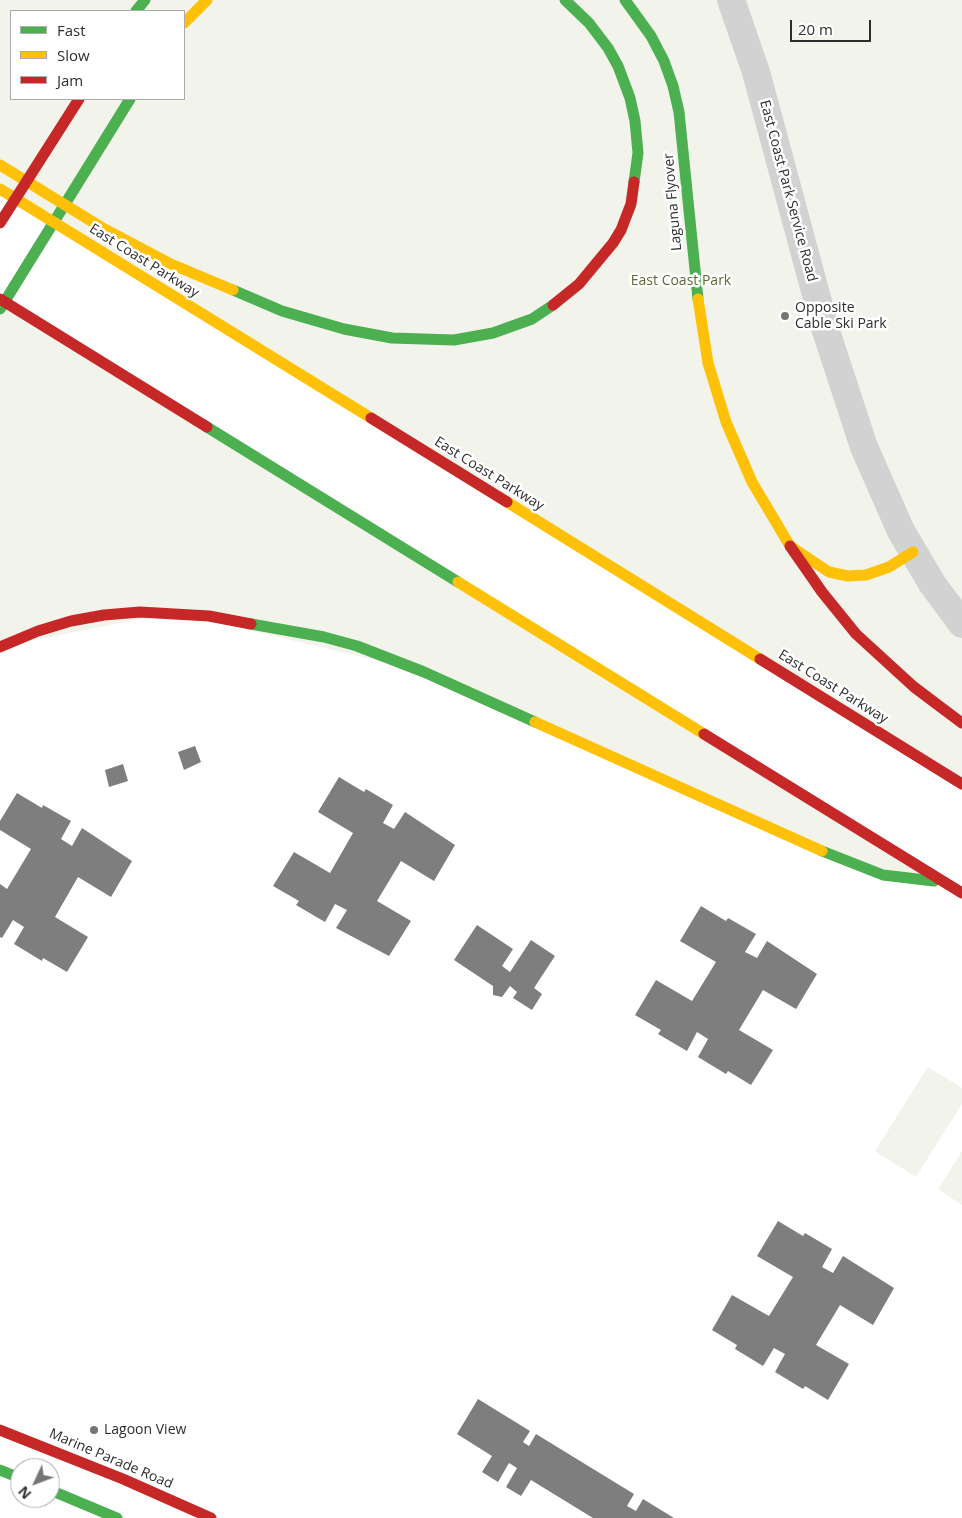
<!DOCTYPE html>
<style>
body{margin:0}
#map{position:relative;width:962px;height:1518px;overflow:hidden;background:#fff;font-family:"Open Sans",sans-serif}
canvas{display:block}
.legend{position:absolute;left:10px;top:10px;width:175px;height:90px;box-sizing:border-box;background:#fff;border:1px solid #ababab;margin:0;padding:6px 9px;list-style:none;font-size:15px;color:#2d2d2d}
.legend li{display:flex;align-items:center;gap:10px;height:25px}
.legend b{width:25px;border:1px solid #ababab}
.north{position:absolute;left:10px;top:1458px;width:50px;height:50px;box-sizing:border-box;background:#fff;border:1px solid #ababab;border-radius:50%;rotate:227deg;font-size:14px;font-weight:700;line-height:20px;text-align:center;color:#2d2d2d}
.north::after{content:'';display:block;margin:auto;width:18px;height:22px;background:#767676;clip-path:polygon(50% 0,100% 100%,50% 72%,0 100%)}
.scale{position:absolute;left:790px;top:20px;width:81px;height:22px;box-sizing:border-box;border:2px solid #2d2d2d;border-top:0;padding-left:6px;font-size:15px;line-height:18px;white-space:nowrap;color:#2d2d2d;-webkit-text-stroke:4px #fff;paint-order:stroke}
</style>
<div id="map">
<canvas width="962" height="1518"></canvas>
<ul class="legend">
<li><b style="height:6px;background:#4caf50"></b>Fast</li>
<li><b style="height:6px;background:#ffc107"></b>Slow</li>
<li><b style="height:6px;background:#c62828"></b>Jam</li>
</ul>
<div class="north">N</div>
<div class="scale">20 m</div>
</div>
<script>
const ctx = document.querySelector('canvas').getContext('2d');
ctx.lineJoin = 'round';
function fillPath(path, color) { ctx.fillStyle = color; ctx.fill(path, 'evenodd'); }
const poly = rows => new Path2D(rows.map(r => 'M' + r).join(''));
function stroke(path, color, width, dash) { ctx.strokeStyle = color; ctx.lineWidth = width; ctx.lineCap = dash ? 'butt' : 'round'; ctx.setLineDash(dash || []); ctx.stroke(path); }
function write(font, color, halo, rows, align = 'center') {
  ctx.font = font + ' "Open Sans",sans-serif'; ctx.lineWidth = 5; ctx.setLineDash([]); ctx.textBaseline = 'middle'; ctx.strokeStyle = halo; ctx.fillStyle = color; for (const [text, x, y, turn = 0] of rows) {
    ctx.save(); ctx.translate(x, y); ctx.rotate((+turn || 0) * Math.PI / 180); ctx.textAlign = isNaN(turn) ? turn : align; if (halo) ctx.strokeText(text, 0, 0); ctx.fillText(text, 0, 0); ctx.restore();
  }
}
const green = poly([
 [0,0,962,0,962,785,0,191],
 [11,11,184,11,184,99,11,99],
 [0,304,941,881,884,874,424,672,175,612,0,647],
 [928,1067,962,1088,962,1104,916,1177,875,1151],
 [962,1151,962,1205,938,1189]
]);
const building = poly([
 [195,746,201,762,184,770,178,752],
 [123,764,128,781,109,787,105,770],
 [339,777,364,792,366,789,393,805,383,823,394,829,405,812,455,845,434,881,401,861,377,901,411,921,389,956,336,928,347,910,335,904,325,922,296,905,299,901,273,886,294,852,330,873,353,833,318,812],
 [17,793,42,808,43,805,71,821,61,839,72,846,82,828,132,861,111,897,78,877,55,917,88,937,67,972,43,958,42,961,14,944,24,927,13,920,2,938,0,937,0,884,7,889,31,849,0,830,0,821],
 [701,906,726,921,728,918,756,934,745,952,757,958,767,941,817,974,796,1009,763,990,739,1030,773,1050,751,1085,728,1071,726,1074,698,1057,708,1039,697,1032,687,1051,658,1034,661,1030,635,1015,656,980,692,1001,716,962,680,941],
 [477,925,513,949,502,966,510,972,531,940,555,956,534,988,542,994,532,1010,513,998,517,992,510,986,502,997,493,995,493,986,454,960],
 [778,1221,803,1236,805,1233,832,1249,822,1267,833,1273,843,1256,894,1288,873,1325,840,1305,816,1345,849,1364,828,1400,805,1386,803,1389,775,1372,785,1354,774,1348,763,1366,735,1349,737,1345,712,1330,732,1295,769,1316,793,1277,757,1256],
 [478,1399,530,1431,523,1442,529,1446,536,1434,634,1494,627,1506,636,1511,643,1499,674,1518,593,1518,531,1480,521,1496,506,1487,517,1468,509,1463,498,1482,482,1472,492,1456,457,1434]
]);
const street = poly([
 [731,0,756,72,825,328,864,447,901,531,933,585,962,624]
]);
const fast = poly([
 [565,0,589,23,608,48,618,66,630,98,635,121,638,153,634,182],
 [625,0,651,36,664,61,673,86,679,112,698,299],
 [136,11,145,0],
 [233,290,282,311,344,329,392,338,454,340,493,333,532,319,553,305],
 [0,309,130,99],
 [207,427,458,582],
 [251,624,324,637,357,646,424,672,535,722],
 [822,851,883,875,934,881],
 [0,1470,20,1478],
 [50,1490,117,1518]
]);
const slow = poly([
 [184,23,207,0],
 [0,165,101,227,171,264,233,290],
 [0,189,371,418],
 [698,299,708,363,726,422,752,482,790,546,829,572,848,576,866,575,889,567,913,552],
 [507,502,760,659],
 [458,582,704,734],
 [535,722,822,851]
]);
const jam = poly([
 [0,223,79,99],
 [0,299,207,427],
 [553,305,579,284,613,243,621,230,631,204,634,182],
 [371,418,507,502],
 [790,546,822,592,856,634,914,687,962,723],
 [0,647,38,631,71,621,104,615,140,612,209,616,251,624],
 [760,659,962,784],
 [704,734,962,893],
 [0,1430,123,1479,211,1518]
]);
const markers = [
 [785,316,5,"#767676"],
 [94,1430,5,"#767676"]
];
const streetNames = [
 ["East Coast Park Service Road",788,191,75],
 ["Laguna Flyover",673,202,-95],
 ["East Coast Parkway",144,261,32],
 ["East Coast Parkway",489,474,32],
 ["East Coast Parkway",833,687,32],
 ["Marine Parade Road",111,1459,23]
];
const parkNames = [
 ["East Coast Park",681,281]
];
const poiNames = [
 ["Opposite",795,308],
 ["Cable Ski Park",795,324],
 ["Lagoon View",104,1430]
];
fillPath(green, '#f2f4eb');
fillPath(building, '#7e7e7e');
stroke(street, '#d2d2d2', 28);
stroke(fast, '#4caf50', 11);
stroke(slow, '#ffc107', 11);
stroke(jam, '#c62828', 11);
for (const [x, y, r, color] of markers) { const dot = new Path2D(); dot.arc(x, y, r, 0, 2 * Math.PI); ctx.fillStyle = color; ctx.fill(dot); stroke(dot, '#fff', 2); }
write('14px', '#2d2d2d', '#fff', streetNames);
write('14px', '#5c693a', '#fff', parkNames);
write('14px', '#2d2d2d', '#fff', poiNames, 'left');
</script>
